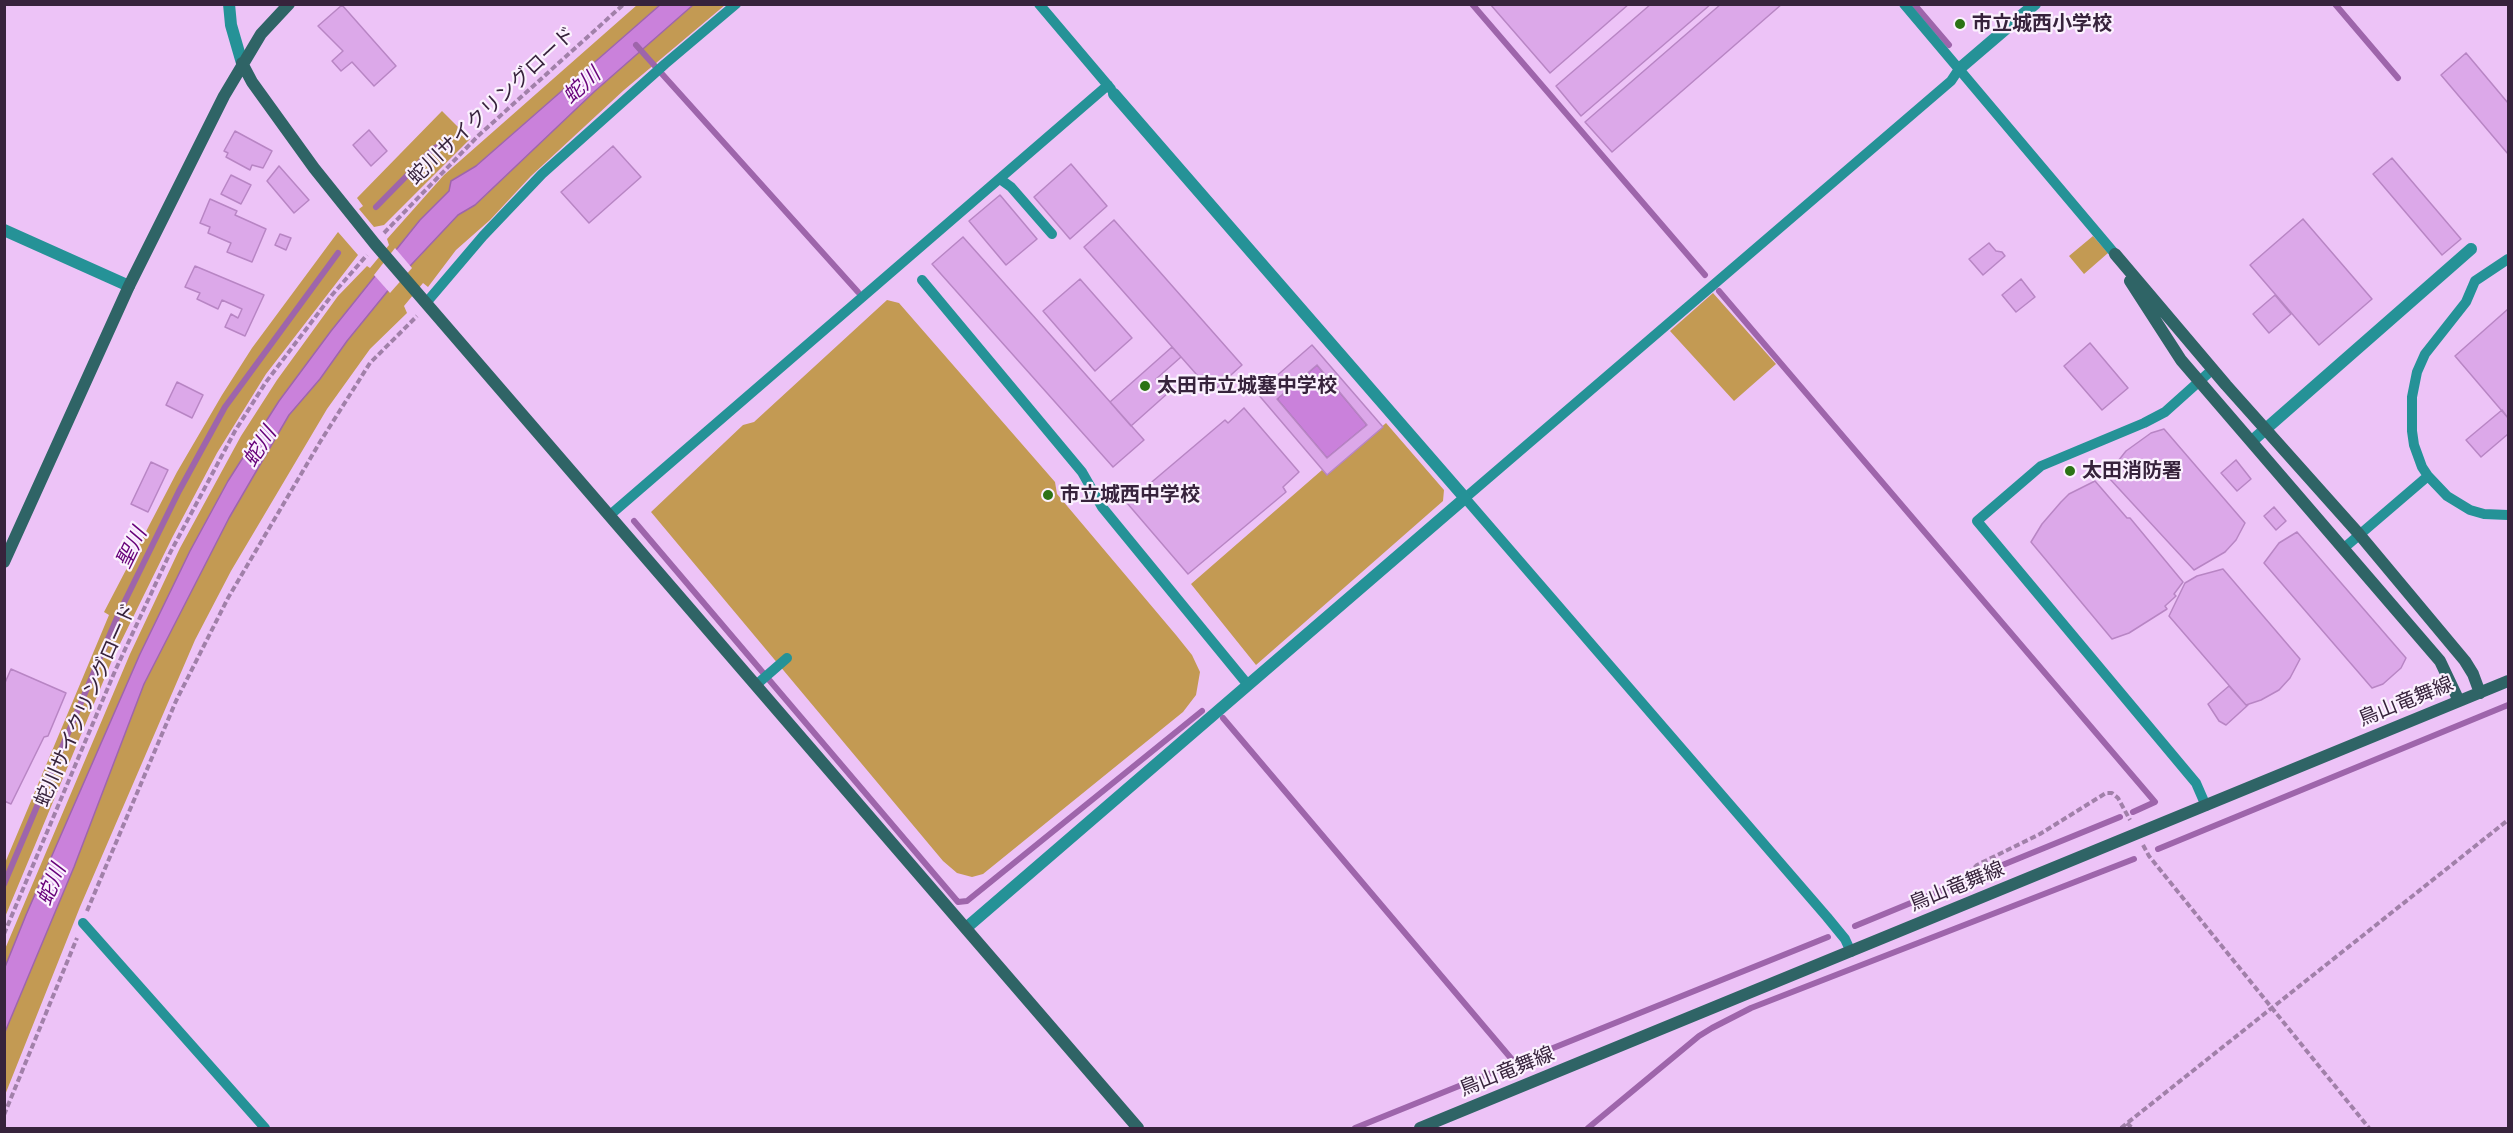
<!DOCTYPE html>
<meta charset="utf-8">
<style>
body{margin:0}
#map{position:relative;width:2513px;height:1133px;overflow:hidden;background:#edc3f7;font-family:Rubik,sans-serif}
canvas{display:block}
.frame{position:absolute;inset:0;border:6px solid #37233c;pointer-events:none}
</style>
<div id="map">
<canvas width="2513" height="1133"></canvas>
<div class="frame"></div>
</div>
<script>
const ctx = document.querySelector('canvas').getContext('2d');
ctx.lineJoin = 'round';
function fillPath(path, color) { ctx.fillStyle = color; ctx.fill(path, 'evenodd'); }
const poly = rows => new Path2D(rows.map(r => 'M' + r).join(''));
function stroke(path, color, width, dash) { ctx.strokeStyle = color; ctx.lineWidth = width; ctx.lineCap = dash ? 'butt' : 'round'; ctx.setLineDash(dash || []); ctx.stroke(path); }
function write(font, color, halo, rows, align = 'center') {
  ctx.font = font + ' Rubik,"Noto Sans JP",sans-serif'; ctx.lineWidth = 4.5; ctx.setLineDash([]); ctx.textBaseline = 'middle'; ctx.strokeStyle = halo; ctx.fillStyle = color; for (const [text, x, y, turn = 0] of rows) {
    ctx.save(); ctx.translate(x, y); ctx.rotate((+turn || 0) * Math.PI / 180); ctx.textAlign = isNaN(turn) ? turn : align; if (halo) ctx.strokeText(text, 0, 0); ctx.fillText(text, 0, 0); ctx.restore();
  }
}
const green = poly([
 [637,5,660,5,476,166,451,181,449,191,420,220,331,331,279,401,228,481,190,551,140,654,5,967,5,949,130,654,180,548,241,436,277,380,338,296,367,266,370,268,389,245,387,239,444,175],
 [693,5,725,5,624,90,531,176,490,220,456,250,428,287,423,283,404,306,407,313,370,349,327,409,231,571,195,640,80,907,5,1095,5,1032,74,867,144,684,229,518,289,415,320,379,347,341,395,282,458,215,475,205,595,91],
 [442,111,470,139,384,225,374,227,359,209,363,206,357,198],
 [338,232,358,255,266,374,217,453,172,538,113,658,5,917,5,863,109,615,104,612,177,472,222,395,252,348],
 [2093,236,2108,253,2084,274,2069,256],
 [1713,293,1776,364,1734,401,1670,331],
 [887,300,899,303,1055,482,1057,494,1176,635,1192,655,1200,672,1196,695,1183,712,983,874,972,877,957,873,943,861,651,512,743,425,754,422],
 [1386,423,1444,490,1443,501,1256,665,1191,584,1322,470,1327,475]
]);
const water = poly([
 [660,5,693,5,595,91,475,205,458,215,395,282,347,341,320,379,289,415,229,518,144,684,74,867,5,1032,5,967,26,915,140,654,190,551,228,481,279,401,331,331,420,220,449,191,451,181,476,166,660,5],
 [1317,365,1367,425,1327,458,1277,399,1317,365]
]);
const pier = poly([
 [395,248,412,268,390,293,374,275]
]);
const stream = poly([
 [1472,4,1705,275],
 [1914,4,1949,45],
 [2335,4,2398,78],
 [636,45,858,292],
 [376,207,433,149,440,145,446,147],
 [1719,291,2155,802,2133,812],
 [634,521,958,902,967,901,1202,711],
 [1223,718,1515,1063],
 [2158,849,2508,705],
 [1978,875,2120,817],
 [4,884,119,613,179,491,225,407,338,253],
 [1855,926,1969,879],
 [1355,1128,1828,937],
 [1588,1128,1699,1036,1712,1028,1751,1008,2134,859]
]);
const building = poly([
 [1490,4,1629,4,1550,73,1490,4],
 [1651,4,1711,4,1581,116,1556,86,1651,4],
 [1721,4,1782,4,1612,152,1585,122,1721,4],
 [342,5,396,66,374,86,352,62,341,71,332,61,343,51,318,26,342,5],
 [2466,53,2508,103,2508,154,2441,75,2466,53],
 [369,130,387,151,371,166,353,145,369,130],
 [235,131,272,151,263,168,252,165,250,170,226,157,228,153,224,151,235,131],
 [613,146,641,177,589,223,561,192,613,146],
 [2392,158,2461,239,2442,255,2373,174,2392,158],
 [1071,164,1107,206,1070,239,1034,197,1071,164],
 [279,166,309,200,294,213,267,181,279,166],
 [231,175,251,185,241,204,221,194,231,175],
 [1000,195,1037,239,1006,265,969,221,1000,195],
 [210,199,237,211,235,215,266,229,252,262,227,252,231,243,208,233,210,227,200,223,210,199],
 [2303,219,2372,299,2319,345,2250,265,2303,219],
 [1114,220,1242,365,1212,392,1084,247,1114,220],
 [280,234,291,238,286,250,275,245,280,234],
 [963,237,1144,440,1113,467,932,264,963,237],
 [1989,243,1996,251,2002,252,2005,256,1983,275,1969,259,1989,243],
 [195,266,264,295,245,336,225,327,231,314,238,318,242,309,222,300,218,309,197,299,200,293,185,287,195,266],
 [1080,279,1132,338,1095,371,1043,311,1080,279],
 [2021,279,2035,297,2016,312,2002,295,2021,279],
 [2275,295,2291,314,2269,333,2253,314,2275,295],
 [2508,309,2508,418,2455,356,2508,309],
 [2090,343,2128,388,2102,410,2064,366,2090,343],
 [1312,345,1383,427,1327,475,1257,393,1312,345],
 [1317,365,1367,425,1327,458,1277,399,1317,365],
 [1172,347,1181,357,1156,379,1168,393,1131,426,1110,402,1172,347],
 [177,382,203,395,192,418,166,405,177,382],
 [1244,408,1299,472,1283,487,1286,492,1188,574,1127,503,1225,420,1228,423,1244,408],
 [2502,410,2508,418,2508,434,2481,457,2466,440,2502,410],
 [2164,429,2245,523,2236,540,2225,552,2194,570,2109,478,2111,470,2126,451,2151,433,2164,429],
 [2236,460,2251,479,2237,491,2221,473,2236,460],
 [151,462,168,470,148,512,131,504,151,462],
 [2095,481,2127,518,2130,518,2183,582,2174,594,2176,596,2165,606,2167,609,2129,633,2112,639,2031,542,2042,524,2061,502,2069,494,2095,481],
 [2274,507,2286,521,2276,530,2264,516,2274,507],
 [2297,532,2406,658,2401,668,2383,684,2372,688,2264,563,2279,543,2297,532],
 [2223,569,2300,659,2290,678,2279,690,2261,700,2246,705,2169,616,2185,583,2197,576,2223,569],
 [11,669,66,693,48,736,44,737,11,804,4,801,4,685,11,669],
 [2229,686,2246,705,2248,705,2226,725,2219,721,2208,704,2229,686]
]);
const path = poly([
 [384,233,479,135,624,4],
 [2143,845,2149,856,2369,1128],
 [1976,884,1972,870,1977,865,2040,834,2106,793,2112,793,2118,798,2130,820],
 [87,911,176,701,228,598,320,442,370,363,417,316],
 [4,934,115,671,170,553,201,495,235,431,266,382,332,295,367,255],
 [4,1115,77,938],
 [2127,1123,2132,1128],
 [2121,1128,2508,820]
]);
const lane = poly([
 [1039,4,1111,89],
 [1904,4,2115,254],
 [1000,179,1011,187,1052,234],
 [2508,259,2475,281,2466,302,2425,354,2417,372,2412,397,2412,431,2414,445,2422,467,2428,476,2447,496,2470,510,2484,514,2508,515],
 [922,280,1082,472,1102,507,1248,685],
 [426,303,483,236,542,174,665,64,736,4],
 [610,515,1108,85],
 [2344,548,2428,476],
 [756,685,787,658],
 [2206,806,2196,783,1977,521,2041,466,2144,423,2165,412,2213,369],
 [83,923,265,1128],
 [1851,952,1845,939,1827,917,1465,498,1951,81,1959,69]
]);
const street = poly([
 [229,4,231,25,242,63],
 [1959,69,2035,4],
 [4,230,129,286],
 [2252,441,2471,249],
 [966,928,1465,498,1114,94]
]);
const secondary = poly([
 [242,63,252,82,314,168,375,244,1138,1128],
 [2115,254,2226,385,2359,534,2465,661,2473,674,2480,693],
 [2130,281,2181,360,2440,661,2459,701],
 [4,562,129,286,224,96,261,34,289,4],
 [1420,1128,2508,681]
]);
const markers = [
 [1960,24,6,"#2b7315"],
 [1145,386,6,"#2b7315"],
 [2070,471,6,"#2b7315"],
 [1048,495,6,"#2b7315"]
];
const poiNames = [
 ["市立城西小学校",1972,24],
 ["太田市立城塞中学校",1157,386],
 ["太田消防署",2082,471],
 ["市立城西中学校",1060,495]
];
const streetNames = [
 ["蛇川サイクリングロード",492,106,-43],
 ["鳥山竜舞線",2406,702,-22],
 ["蛇川サイクリングロード",86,705,-66],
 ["鳥山竜舞線",1957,887,-22],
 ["鳥山竜舞線",1507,1072,-22]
];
const waterNames = [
 ["蛇川",582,86,-42],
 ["蛇川",260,447,-57],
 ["聖川",132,548,-64],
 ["蛇川",52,885,-67]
];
fillPath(green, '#c39a53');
fillPath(water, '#ca81db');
stroke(water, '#9e65ab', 1.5);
fillPath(pier, '#edc3f7');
stroke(stream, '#9e65ab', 6);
fillPath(building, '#dca8e9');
stroke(building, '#b885c4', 1.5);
stroke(path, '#a180a9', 4, [6, 3]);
stroke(lane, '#259297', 10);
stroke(street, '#259297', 12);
stroke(secondary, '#2f6466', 12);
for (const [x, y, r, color] of markers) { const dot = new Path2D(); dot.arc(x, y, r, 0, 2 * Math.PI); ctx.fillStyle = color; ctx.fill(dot); stroke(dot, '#fbf1fe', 2); }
write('bold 20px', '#37233c', '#fbf1fe', poiNames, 'left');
write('20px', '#37233c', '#fbf1fe', streetNames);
write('italic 21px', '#660179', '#fbf1fe', waterNames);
</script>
